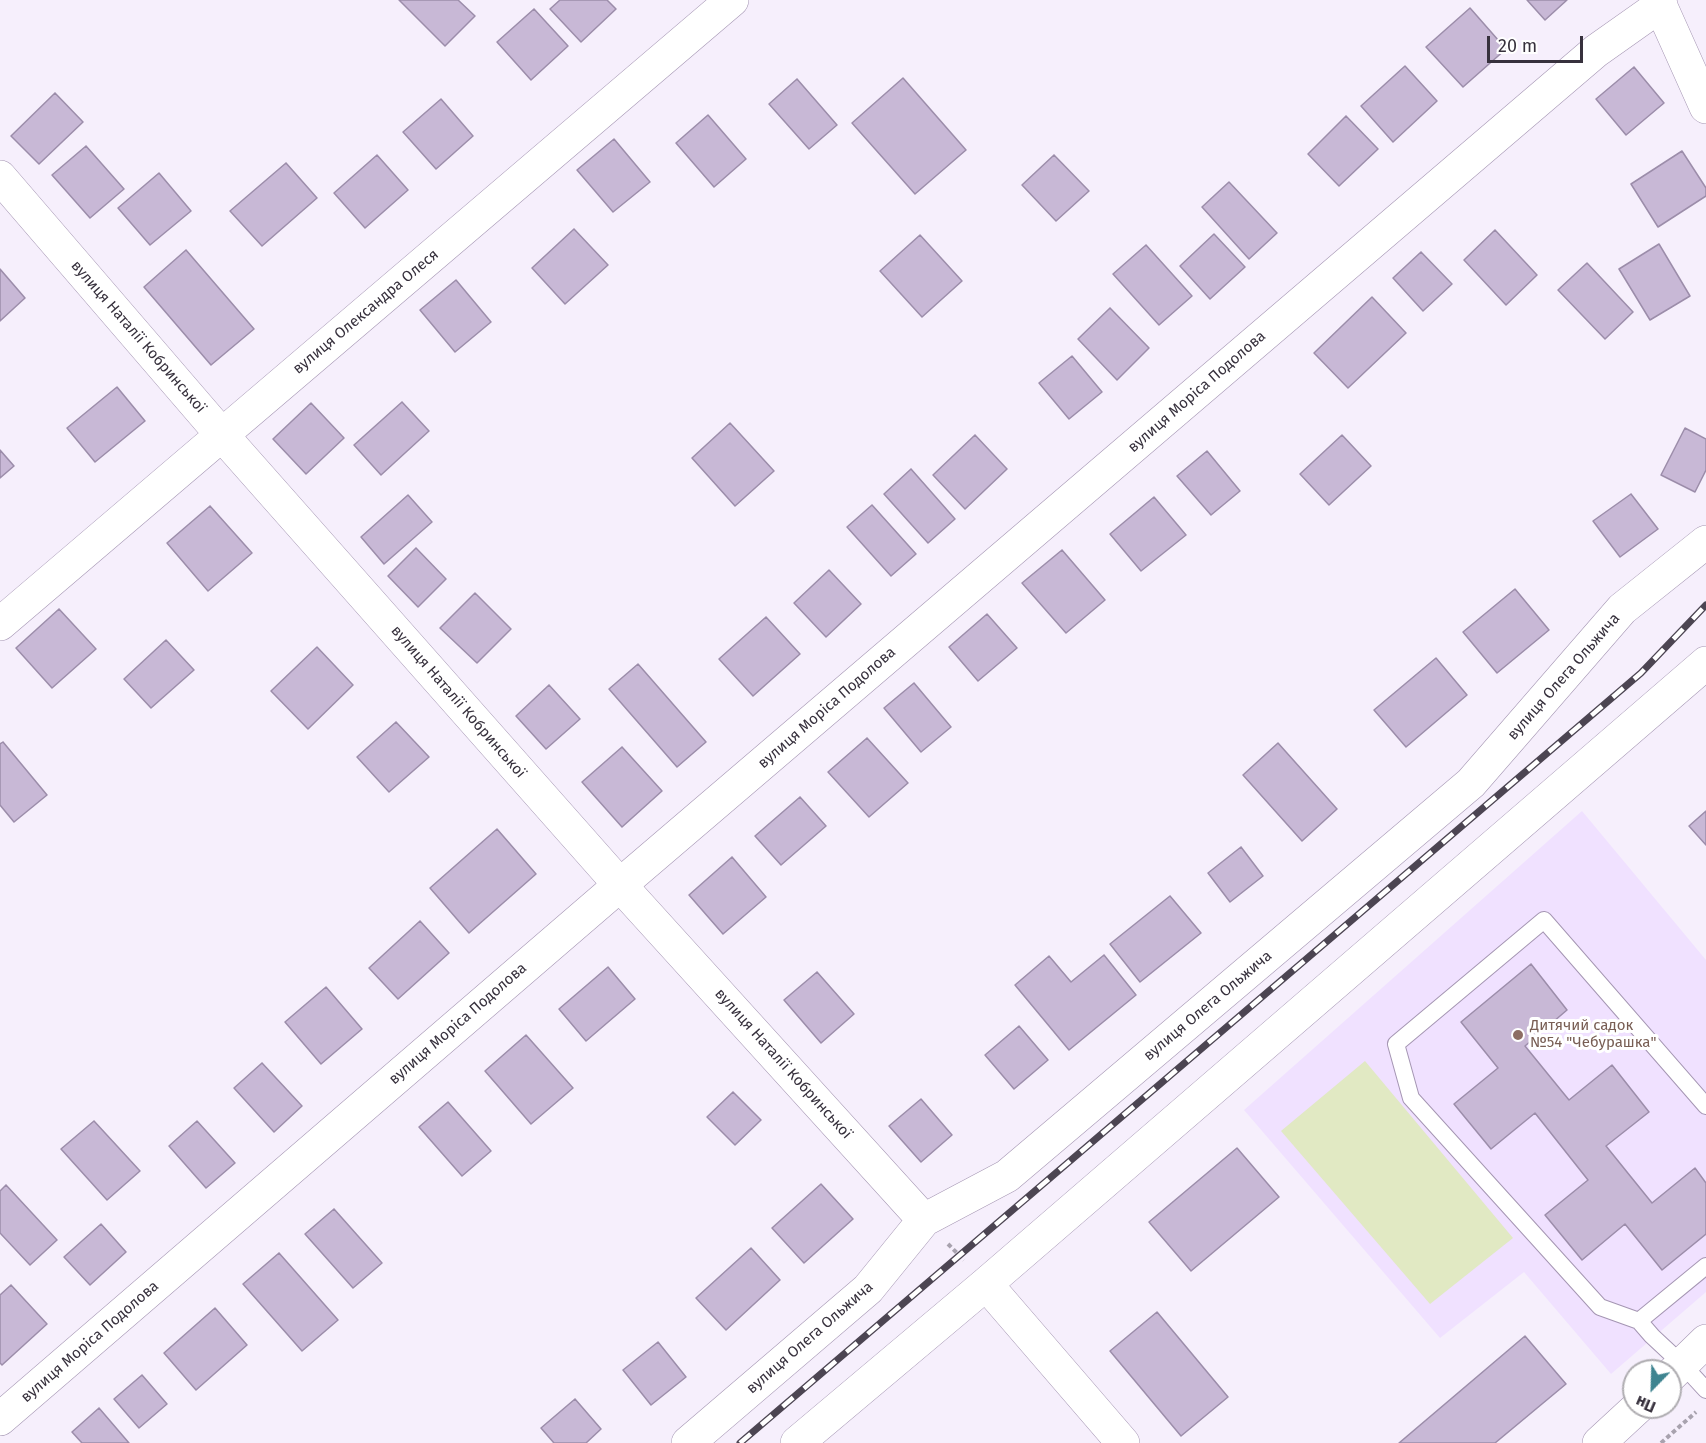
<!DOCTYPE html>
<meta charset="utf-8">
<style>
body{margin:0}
#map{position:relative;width:1706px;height:1443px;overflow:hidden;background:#f6effc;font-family:"Fira Sans",sans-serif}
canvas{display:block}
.north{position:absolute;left:1622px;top:1359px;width:60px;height:60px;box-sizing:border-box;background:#fff;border:2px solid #afadb1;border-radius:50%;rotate:203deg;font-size:16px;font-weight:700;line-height:24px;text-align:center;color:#37313d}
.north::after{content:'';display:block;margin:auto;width:21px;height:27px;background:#3e8490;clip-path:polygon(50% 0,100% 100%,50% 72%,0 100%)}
.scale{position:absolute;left:1487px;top:36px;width:96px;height:27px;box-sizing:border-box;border:3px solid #37313d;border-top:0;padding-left:8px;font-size:18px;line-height:21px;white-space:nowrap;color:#37313d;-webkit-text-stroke:4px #fff;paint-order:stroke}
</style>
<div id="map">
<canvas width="1706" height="1443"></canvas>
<div class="north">Пн</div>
<div class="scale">20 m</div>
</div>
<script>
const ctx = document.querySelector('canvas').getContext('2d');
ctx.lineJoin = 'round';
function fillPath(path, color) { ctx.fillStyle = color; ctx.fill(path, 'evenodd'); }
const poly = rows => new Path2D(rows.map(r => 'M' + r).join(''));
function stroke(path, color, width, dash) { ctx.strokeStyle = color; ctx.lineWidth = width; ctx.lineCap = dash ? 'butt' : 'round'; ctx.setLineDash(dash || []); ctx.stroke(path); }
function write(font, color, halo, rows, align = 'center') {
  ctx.font = font + ' "Fira Sans",sans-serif'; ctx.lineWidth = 6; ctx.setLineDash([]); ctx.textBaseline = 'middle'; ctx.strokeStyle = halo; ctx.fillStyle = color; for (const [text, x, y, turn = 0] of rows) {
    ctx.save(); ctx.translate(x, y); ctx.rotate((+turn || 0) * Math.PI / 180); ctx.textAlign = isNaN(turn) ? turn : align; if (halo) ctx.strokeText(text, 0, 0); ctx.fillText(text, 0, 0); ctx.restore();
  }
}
const built = poly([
 [1582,811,1706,960,1706,1292,1611,1374,1524,1272,1440,1338,1244,1110]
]);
const green = poly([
 [1365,1061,1513,1238,1430,1304,1281,1131]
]);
const building = poly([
 [399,0,458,0,475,16,445,46,399,0],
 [560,0,607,0,616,9,581,42,550,9,560,0],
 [1527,0,1567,0,1545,20,1527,0],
 [1470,8,1506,49,1463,87,1426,47,1470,8],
 [534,9,568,46,531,80,497,42,534,9],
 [1405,66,1437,101,1393,142,1361,106,1405,66],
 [1634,67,1664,103,1626,135,1596,99,1634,67],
 [903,78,966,150,915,194,852,123,903,78],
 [797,79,837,125,809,149,769,104,797,79],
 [55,93,83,122,39,164,11,136,55,93],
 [441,99,473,136,436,169,403,132,441,99],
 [708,115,746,159,714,187,676,143,708,115],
 [1346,116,1378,149,1339,186,1308,154,1346,116],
 [614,139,650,182,613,212,577,170,614,139],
 [86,146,124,189,90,218,52,175,86,146],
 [1682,151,1706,188,1706,196,1658,227,1631,184,1682,151],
 [377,155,408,190,365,228,334,193,377,155],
 [1054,155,1089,191,1056,221,1022,185,1054,155],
 [286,163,317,198,262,246,230,211,286,163],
 [159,173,191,211,150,245,118,208,159,173],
 [1229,182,1277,233,1249,259,1202,207,1229,182],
 [574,229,608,265,565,304,532,268,574,229],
 [1495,230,1537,275,1506,305,1464,260,1495,230],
 [1214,234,1245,267,1210,299,1180,266,1214,234],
 [920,235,962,281,922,317,880,271,920,235],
 [1659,244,1690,296,1650,320,1619,269,1659,244],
 [1146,245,1192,296,1159,325,1113,274,1146,245],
 [186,250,254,329,211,365,144,287,186,250],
 [1421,252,1452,284,1423,311,1393,278,1421,252],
 [1587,263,1633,312,1605,339,1558,290,1587,263],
 [0,269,25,298,0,321,0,269],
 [456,280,491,322,455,352,420,310,456,280],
 [1372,297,1406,333,1348,388,1314,353,1372,297],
 [1110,308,1149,348,1117,380,1078,339,1110,308],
 [1072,356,1102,392,1069,419,1039,383,1072,356],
 [117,387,145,421,95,462,67,428,117,387],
 [402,402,429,431,381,475,354,445,402,402],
 [311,403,344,438,306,474,273,439,311,403],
 [730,423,774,471,735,506,692,458,730,423],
 [1685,428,1706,439,1706,470,1695,492,1661,475,1685,428],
 [975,435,1007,469,965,509,933,475,975,435],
 [1342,435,1371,466,1329,505,1300,474,1342,435],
 [0,450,14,466,0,478,0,450],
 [1207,451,1240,491,1211,515,1177,476,1207,451],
 [911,469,955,519,928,543,884,494,911,469],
 [1631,494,1658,529,1620,557,1593,521,1631,494],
 [408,495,432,522,384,564,361,537,408,495],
 [1154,497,1186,535,1141,571,1110,534,1154,497],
 [872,505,916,554,891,576,847,527,872,505],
 [210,506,252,553,208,591,167,543,210,506],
 [416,548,446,579,418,607,388,576,416,548],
 [1062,550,1105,600,1066,633,1022,583,1062,550],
 [829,570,861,604,826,637,794,603,829,570],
 [1515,589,1549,630,1497,673,1463,632,1515,589],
 [475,593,511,629,477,663,440,628,475,593],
 [59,609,96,649,52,688,16,648,59,609],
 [987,614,1017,648,978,681,949,647,987,614],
 [766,617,800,654,753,696,719,659,766,617],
 [166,640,194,670,151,708,124,679,166,640],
 [317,647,353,685,308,729,271,691,317,647],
 [1436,658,1467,695,1406,747,1374,710,1436,658],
 [638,664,706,742,677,767,609,689,638,664],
 [914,683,951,727,921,752,884,708,914,683],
 [549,685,580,719,546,749,516,716,549,685],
 [396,722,429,757,389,792,357,757,396,722],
 [867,738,908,783,869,817,828,772,867,738],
 [3,742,47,795,14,822,0,805,0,744,3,742],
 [1278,743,1337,809,1302,841,1243,775,1278,743],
 [622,747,662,791,622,827,582,782,622,747],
 [800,797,826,826,781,865,755,836,800,797],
 [1706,811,1706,845,1689,826,1706,811],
 [497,829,536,874,469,933,430,888,497,829],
 [1241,847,1263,876,1230,902,1208,873,1241,847],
 [732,857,766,897,723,934,689,895,732,857],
 [1170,896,1201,933,1140,982,1110,944,1170,896],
 [420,921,449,953,398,999,369,968,420,921],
 [1104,955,1136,995,1069,1050,1015,985,1049,956,1071,982,1104,955],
 [1531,964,1567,1010,1525,1046,1569,1100,1612,1065,1649,1112,1606,1146,1652,1203,1695,1168,1706,1183,1706,1234,1662,1270,1625,1224,1582,1260,1545,1215,1588,1180,1535,1113,1491,1149,1454,1104,1498,1068,1461,1022,1531,964],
 [608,967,635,999,586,1041,559,1009,608,967],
 [817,972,854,1014,821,1043,784,1000,817,972],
 [326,987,362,1029,321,1064,285,1022,326,987],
 [1019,1026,1048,1060,1014,1089,985,1055,1019,1026],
 [526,1035,573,1088,531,1124,485,1071,526,1035],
 [262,1063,302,1106,274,1132,234,1088,262,1063],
 [733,1092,761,1120,735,1145,707,1117,733,1092],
 [921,1099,952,1135,921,1162,889,1126,921,1099],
 [448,1102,491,1151,462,1176,419,1127,448,1102],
 [94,1121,140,1171,107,1200,61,1149,94,1121],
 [197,1121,235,1163,206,1188,169,1146,197,1121],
 [1237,1148,1279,1197,1191,1271,1149,1222,1237,1148],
 [821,1184,853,1219,804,1263,772,1228,821,1184],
 [6,1185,57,1240,30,1265,0,1233,0,1191,6,1185],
 [334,1209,382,1263,353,1288,305,1234,334,1209],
 [101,1224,126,1252,90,1285,64,1257,101,1224],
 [751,1248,780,1280,726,1330,696,1298,751,1248],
 [279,1253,338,1320,302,1351,243,1284,279,1253],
 [11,1285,47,1324,2,1365,0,1363,0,1295,11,1285],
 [215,1308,247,1345,196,1390,164,1353,215,1308],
 [1157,1312,1228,1397,1181,1436,1110,1351,1157,1312],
 [1525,1336,1566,1384,1495,1443,1399,1443,1525,1336],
 [658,1342,686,1377,651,1405,623,1370,658,1342],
 [142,1375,167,1404,139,1428,114,1399,142,1375],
 [575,1399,601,1429,586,1443,554,1443,541,1428,575,1399],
 [99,1408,129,1443,82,1443,72,1432,99,1408]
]);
const path = poly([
 [948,1244,964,1260],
 [1661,1443,1696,1412]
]);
const lane = poly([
 [1706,1106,1544,920,1396,1044,1411,1098,1600,1307,1639,1321,1652,1336,1682,1364,1706,1390],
 [1639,1321,1706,1266]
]);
const street = poly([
 [1658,0,1706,107],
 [0,177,222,435,620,885,924,1220],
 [0,624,732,0],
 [986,1284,1123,1443],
 [1670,1376,1706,1341],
 [0,1419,620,885,1596,51,1661,5],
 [688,1443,868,1289,924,1220,1007,1176,1471,783,1622,609,1706,542],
 [797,1443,986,1284,1706,663],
 [1599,1443,1638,1407]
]);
const rail = poly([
 [740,1443,1641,673,1706,605]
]);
const markers = [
 [1518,1035,6,"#8d6e63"]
];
const streetNames = [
 ["вулиця Олександра Олеся",366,312,-40],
 ["вулиця Наталії Кобринської",138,337,49],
 ["вулиця Моріса Подолова",1197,392,-41],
 ["вулиця Олега Ольжича",1564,677,-49],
 ["вулиця Наталії Кобринської",458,702,49],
 ["вулиця Моріса Подолова",827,708,-41],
 ["вулиця Олега Ольжича",1208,1006,-40],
 ["вулиця Моріса Подолова",458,1024,-41],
 ["вулиця Наталії Кобринської",783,1064,48],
 ["вулиця Олега Ольжича",810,1338,-41],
 ["вулиця Моріса Подолова",90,1342,-41]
];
const educationNames = [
 ["Дитячий садок",1530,1026],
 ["№54 \"Чебурашка\"",1530,1043]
];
fillPath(built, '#f0e1ff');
fillPath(green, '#e1e9c3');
fillPath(building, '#c8b8d6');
stroke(building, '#9c8daa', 1.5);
stroke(lane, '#a596b3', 18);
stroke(street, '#a596b3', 34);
stroke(path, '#a8a2ae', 4, [4.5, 3]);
stroke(lane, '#fff', 16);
stroke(street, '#fff', 33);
stroke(rail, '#4c4552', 7);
stroke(rail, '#fff', 4.5, [14]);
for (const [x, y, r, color] of markers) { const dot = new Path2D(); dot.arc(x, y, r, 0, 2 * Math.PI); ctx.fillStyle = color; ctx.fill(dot); stroke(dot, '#fff', 2); }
write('15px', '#37313d', '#fff', streetNames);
write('15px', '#785e54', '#fff', educationNames, 'left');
</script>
